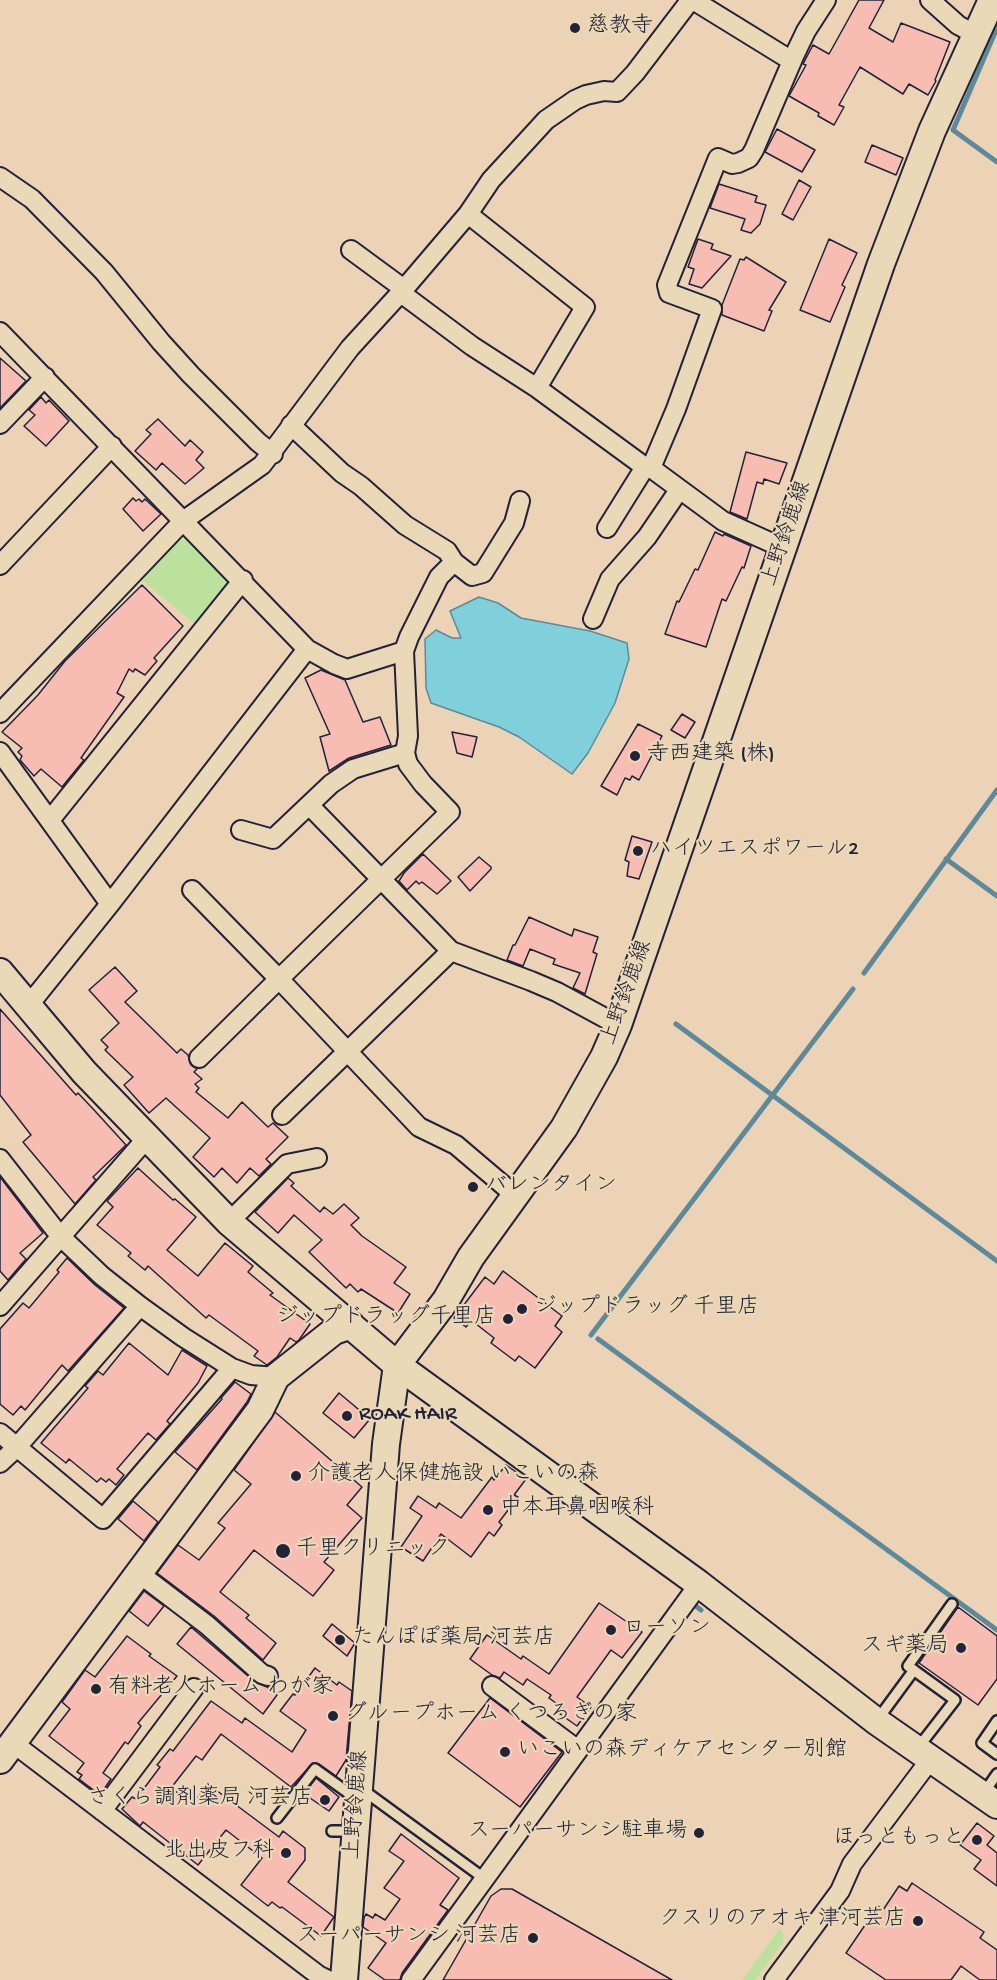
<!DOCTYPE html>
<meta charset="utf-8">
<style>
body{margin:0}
canvas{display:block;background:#edd3b5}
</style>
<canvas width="997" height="1980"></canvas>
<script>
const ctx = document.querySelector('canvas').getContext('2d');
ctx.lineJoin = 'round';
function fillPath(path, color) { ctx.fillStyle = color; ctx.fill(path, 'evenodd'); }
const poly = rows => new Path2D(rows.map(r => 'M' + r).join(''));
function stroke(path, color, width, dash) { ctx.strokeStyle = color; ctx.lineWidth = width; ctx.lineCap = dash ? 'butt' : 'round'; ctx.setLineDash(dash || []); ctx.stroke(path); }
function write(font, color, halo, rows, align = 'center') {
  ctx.font = font + ' "Gochi Hand","Klee One",sans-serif'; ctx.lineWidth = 4.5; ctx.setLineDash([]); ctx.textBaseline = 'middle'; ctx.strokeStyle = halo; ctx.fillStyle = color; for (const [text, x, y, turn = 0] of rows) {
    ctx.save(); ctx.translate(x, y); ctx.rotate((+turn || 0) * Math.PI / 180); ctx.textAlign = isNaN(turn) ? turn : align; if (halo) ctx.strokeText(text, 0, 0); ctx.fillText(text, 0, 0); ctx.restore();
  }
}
const green = poly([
 [180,540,192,541,229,578,227,588,196,625,142,580],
 [780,1928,784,1935,782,1944,755,1980,742,1980]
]);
const water = poly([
 [479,597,498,603,521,618,590,631,627,643,629,659,615,703,588,753,572,774,519,737,499,727,431,703,426,688,425,639,436,630,452,638,461,638,450,611,479,597]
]);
const stream = poly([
 [997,28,953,130,997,162],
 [946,859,997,896],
 [864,973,997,790],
 [676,1024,997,1261],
 [591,1335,853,989],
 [598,1339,997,1630],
 [693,1604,701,1610]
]);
const building = poly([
 [859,0,884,0,869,28,893,42,901,23,950,42,935,80,936,81,928,95,909,84,903,94,860,67,839,105,844,107,834,125,818,116,819,113,789,96,806,65,803,64,813,45,829,54,859,0],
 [777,129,815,150,802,172,765,152,777,129],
 [872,145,903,158,896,175,865,162,872,145],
 [799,180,811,187,793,220,782,214,799,180],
 [719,184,757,196,755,202,766,205,760,224,751,233,741,230,745,219,710,208,719,184],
 [698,239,713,244,711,249,731,256,702,288,689,284,694,269,688,267,698,239],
 [829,239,857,253,842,285,845,287,830,322,800,310,829,239],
 [746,257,786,282,769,310,772,311,764,331,722,315,722,305,740,259,744,260,746,257],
 [0,358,26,381,0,408,0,358],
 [41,397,46,403,49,400,69,421,46,446,24,426,35,415,29,410,41,397],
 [158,419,185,446,190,440,203,452,196,460,204,468,185,484,162,463,156,470,135,451,151,434,146,430,158,419],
 [746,452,787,463,779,484,764,479,763,484,757,482,747,519,730,512,746,452],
 [133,498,136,501,139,499,142,502,145,499,161,514,143,531,123,509,133,498],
 [715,532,723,536,724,534,751,546,744,568,742,567,726,601,722,599,706,647,665,634,677,601,679,602,695,569,698,570,715,532],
 [142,585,183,626,154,658,157,661,145,675,135,669,133,672,129,669,117,693,124,697,81,758,84,760,62,787,41,769,34,776,20,760,22,756,18,752,22,748,2,732,38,695,65,661,142,585],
 [321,670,345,680,363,722,380,717,391,745,349,758,329,771,320,737,330,734,305,678,321,670],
 [682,714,695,722,685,738,671,730,682,714],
 [638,724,662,736,639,780,632,776,630,780,625,778,617,795,601,786,638,724],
 [452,732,477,737,472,757,457,753,452,732],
 [632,836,652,842,639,879,627,876,629,862,625,860,632,836],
 [423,854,451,881,437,894,422,882,419,884,416,881,407,890,399,881,404,873,423,854],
 [479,857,491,867,491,869,470,891,458,877,479,857],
 [529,917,572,936,574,929,598,937,593,952,597,954,585,994,573,988,580,973,553,964,555,959,530,949,523,966,507,960,513,945,515,945,529,917],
 [115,967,137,991,125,1002,177,1053,181,1049,188,1055,191,1065,197,1069,194,1072,202,1079,195,1084,199,1088,196,1092,228,1118,242,1102,268,1127,273,1123,288,1137,266,1159,271,1164,259,1176,250,1168,237,1183,222,1168,214,1177,193,1157,210,1138,166,1098,149,1113,124,1085,133,1077,105,1050,108,1047,101,1040,119,1023,89,990,115,967],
 [0,1009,76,1095,78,1093,95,1111,126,1145,93,1177,96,1180,75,1204,23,1142,31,1135,0,1095,0,1009],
 [138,1168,173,1200,175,1199,196,1217,167,1250,198,1276,225,1243,253,1266,248,1272,273,1293,270,1295,310,1324,299,1340,296,1342,290,1338,277,1357,267,1365,254,1356,258,1351,209,1315,206,1318,148,1266,145,1270,128,1256,131,1253,97,1225,113,1207,107,1201,138,1168],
 [0,1177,43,1233,20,1253,26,1259,8,1280,0,1271,0,1177],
 [288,1178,294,1183,291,1186,320,1212,324,1207,333,1214,344,1204,359,1218,351,1225,362,1236,406,1267,394,1283,410,1294,398,1313,361,1289,358,1292,350,1284,346,1288,309,1252,322,1240,294,1215,278,1233,255,1212,288,1178],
 [67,1258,95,1285,124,1308,68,1371,62,1365,25,1410,21,1406,13,1415,0,1404,0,1329,23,1303,29,1308,59,1272,57,1270,67,1258],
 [503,1271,562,1316,555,1326,562,1332,535,1368,519,1356,515,1361,491,1343,494,1338,471,1320,466,1327,454,1318,485,1277,494,1284,503,1271],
 [129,1343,168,1375,182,1350,207,1366,198,1383,167,1421,170,1424,156,1440,148,1433,117,1469,124,1475,116,1485,109,1479,106,1482,101,1478,97,1482,69,1459,66,1463,41,1443,88,1388,85,1386,98,1371,103,1375,129,1343],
 [235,1382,251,1394,247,1402,197,1470,175,1452,222,1399,221,1398,235,1382],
 [339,1393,370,1419,354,1438,323,1413,339,1393],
 [275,1412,362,1487,347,1505,362,1518,324,1562,334,1570,313,1596,254,1550,220,1592,249,1615,246,1618,276,1643,263,1660,214,1616,157,1573,178,1545,199,1560,225,1528,218,1523,251,1484,234,1470,275,1412],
 [506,1465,526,1479,514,1495,518,1497,499,1522,502,1525,494,1536,489,1532,471,1557,441,1534,423,1561,401,1547,422,1516,410,1508,418,1496,436,1508,439,1503,461,1518,492,1477,494,1480,506,1465],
 [133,1501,158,1522,144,1541,118,1519,133,1501],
 [144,1591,164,1606,148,1626,129,1611,144,1591],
 [599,1603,642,1632,622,1658,611,1650,577,1697,591,1707,577,1726,560,1714,564,1709,549,1698,551,1695,527,1679,523,1685,504,1672,500,1678,492,1675,470,1659,487,1635,521,1659,523,1656,549,1674,599,1603],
 [958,1607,997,1636,997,1679,978,1705,919,1663,958,1607],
 [332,1624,355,1643,347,1656,323,1636,332,1624],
 [191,1627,255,1682,267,1687,277,1695,263,1714,177,1644,191,1627],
 [127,1636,151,1654,149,1656,177,1676,138,1723,141,1726,128,1744,125,1742,103,1773,111,1779,100,1795,79,1779,82,1775,77,1772,84,1763,49,1736,70,1709,62,1702,85,1670,95,1677,127,1636],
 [315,1668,337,1685,339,1682,352,1691,346,1760,336,1776,319,1764,313,1763,291,1787,221,1734,202,1760,196,1756,171,1788,193,1804,208,1784,279,1837,283,1831,305,1848,305,1860,288,1882,334,1917,321,1936,282,1907,280,1908,272,1902,268,1906,241,1885,262,1858,226,1830,198,1865,143,1822,140,1826,122,1809,132,1797,136,1799,160,1767,157,1765,170,1749,173,1751,211,1701,242,1723,245,1718,292,1752,306,1730,280,1711,293,1694,295,1695,315,1668],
 [490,1698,562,1752,520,1807,448,1753,490,1698],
 [316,1778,339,1797,329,1811,304,1794,316,1778],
 [977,1823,994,1836,987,1845,997,1853,997,1886,974,1869,981,1860,960,1845,977,1823],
 [401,1834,459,1878,440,1905,448,1910,402,1973,400,1980,385,1980,368,1968,386,1943,363,1927,364,1918,366,1914,373,1918,375,1914,385,1920,400,1899,384,1888,404,1861,389,1851,401,1834],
 [912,1883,984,1932,980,1938,997,1950,997,1980,980,1980,961,1966,951,1980,886,1980,846,1953,878,1906,883,1910,899,1886,907,1891,912,1883],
 [501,1889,512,1889,672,1980,443,1980,491,1896,501,1889]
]);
const lane = poly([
 [878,1719,914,1670],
 [997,1721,982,1743,997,1754],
 [917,1749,955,1700,908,1666,952,1604],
 [363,1790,485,1879],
 [983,1794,997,1774],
 [277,1818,315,1769,354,1797],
 [332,1831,354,1831]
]);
const street = poly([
 [693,0,792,61],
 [930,0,958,25,976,35],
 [0,177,32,199,104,272,161,342,191,375,258,442,273,454],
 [468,214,585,307,537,388],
 [351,250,404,289],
 [401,293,472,346,537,388,645,467,651,468,723,521,783,548],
 [0,332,307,649,110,904,28,1006],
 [0,424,45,377],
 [291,425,342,473,361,486,405,525,447,551,454,562,472,576,483,573,514,523,520,501],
 [651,468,676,409,712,309,669,293,667,285,718,158,732,164,738,163,749,158,754,150,795,54,806,31,826,0],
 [607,528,645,467],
 [454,562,439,577,409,637,404,651,408,736,405,753,408,764,423,784,450,812,279,979,419,1127,456,1145,516,1196],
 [0,565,112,446],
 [593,619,610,579,647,537,679,490],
 [307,649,334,664,347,669,404,651],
 [0,713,183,521,262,465,350,348,404,289,468,214,491,180,546,120,575,100,586,95,604,91,617,92,635,73,689,2,693,0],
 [0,752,110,904],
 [309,805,451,951,531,981,557,992,618,1025],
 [50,820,243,580],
 [241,830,273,839,331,784,353,769,405,753],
 [192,890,279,979,199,1058],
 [282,1115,451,951],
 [0,1159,60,1236,102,1276,140,1306,183,1337,232,1368,251,1375,276,1377],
 [229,1222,287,1164,317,1158],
 [0,1306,147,1138],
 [0,1433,103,1519,232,1368],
 [0,1463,16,1448,140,1306],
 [140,1574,207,1625,262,1674,268,1676],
 [492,1686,578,1750],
 [13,1743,318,1975,328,1980],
 [102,1811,194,1688],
 [411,1980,699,1584],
 [774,1980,840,1891,852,1864,930,1760]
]);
const secondary = poly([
 [0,972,84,1072,229,1222,397,1365,699,1584,876,1721,997,1805],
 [0,1760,260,1410,276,1377,334,1331,351,1325],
 [344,1980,386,1444,397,1365,446,1300,471,1257,564,1128,604,1057,618,1025,881,264,932,131,992,0]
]);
const markers = [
 [575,28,6,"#22223b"],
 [635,756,6,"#22223b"],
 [638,851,6,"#22223b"],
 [473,1187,6,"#22223b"],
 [522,1309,6,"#22223b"],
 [508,1319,6,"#22223b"],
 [347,1416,6,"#22223b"],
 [296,1476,6,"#22223b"],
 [488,1510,6,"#22223b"],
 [283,1551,8,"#22223b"],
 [611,1630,6,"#22223b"],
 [340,1640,6,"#22223b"],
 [961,1648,6,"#22223b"],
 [96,1689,6,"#22223b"],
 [333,1716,6,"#22223b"],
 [505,1752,6,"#22223b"],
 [325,1800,6,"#22223b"],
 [699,1833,6,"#22223b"],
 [977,1840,6,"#22223b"],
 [286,1853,6,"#22223b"],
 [918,1921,6,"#22223b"],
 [533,1938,6,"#22223b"]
];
const poiNames = [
 ["慈教寺",587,28],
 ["寺西建築 (株)",647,756],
 ["ハイツエスポワール2",650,851],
 ["バレンタイン",485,1187],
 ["ジップドラッグ 千里店",534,1309],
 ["ジップドラッグ千里店",496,1319,"right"],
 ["ROAK HAIR",359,1416],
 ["介護老人保健施設 いこいの森",308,1476],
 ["中本耳鼻咽喉科",500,1510],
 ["千里クリニック",296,1551],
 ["ローソン",623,1630],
 ["たんぽぽ薬局 河芸店",352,1640],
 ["スギ薬局",949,1648,"right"],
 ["有料老人ホーム わが家",108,1689],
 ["グループホーム くつろぎの家",345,1716],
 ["いこいの森ディケアセンター別館",517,1752],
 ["さくら調剤薬局 河芸店",313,1800,"right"],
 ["スーパーサンシ駐車場",687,1833,"right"],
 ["ほっともっと",965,1840,"right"],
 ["北出皮フ科",274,1853,"right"],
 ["クスリのアオキ 津河芸店",906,1921,"right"],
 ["スーパーサンシ 河芸店",521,1938,"right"]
];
const streetNames = [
 ["上野鈴鹿線",788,534,-71],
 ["上野鈴鹿線",628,993,-70],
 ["上野鈴鹿線",358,1805,-86]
];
fillPath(green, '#bbe19d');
fillPath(water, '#80d0db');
stroke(water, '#5a8a9b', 1.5);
stroke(stream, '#5a8a9b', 5);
fillPath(building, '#f8bdb2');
stroke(building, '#22223b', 1.5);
stroke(lane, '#22223b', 14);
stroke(street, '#22223b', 22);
stroke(secondary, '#22223b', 30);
stroke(lane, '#ead9b6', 9);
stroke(street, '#ead9b6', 18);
stroke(secondary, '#ead9b6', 26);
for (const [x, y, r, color] of markers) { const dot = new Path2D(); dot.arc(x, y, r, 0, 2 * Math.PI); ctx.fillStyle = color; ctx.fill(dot); stroke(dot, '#ead9b6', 2); }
write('22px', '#22223b', '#ead9b6', poiNames, 'left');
write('22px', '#22223b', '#ead9b6', streetNames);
</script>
